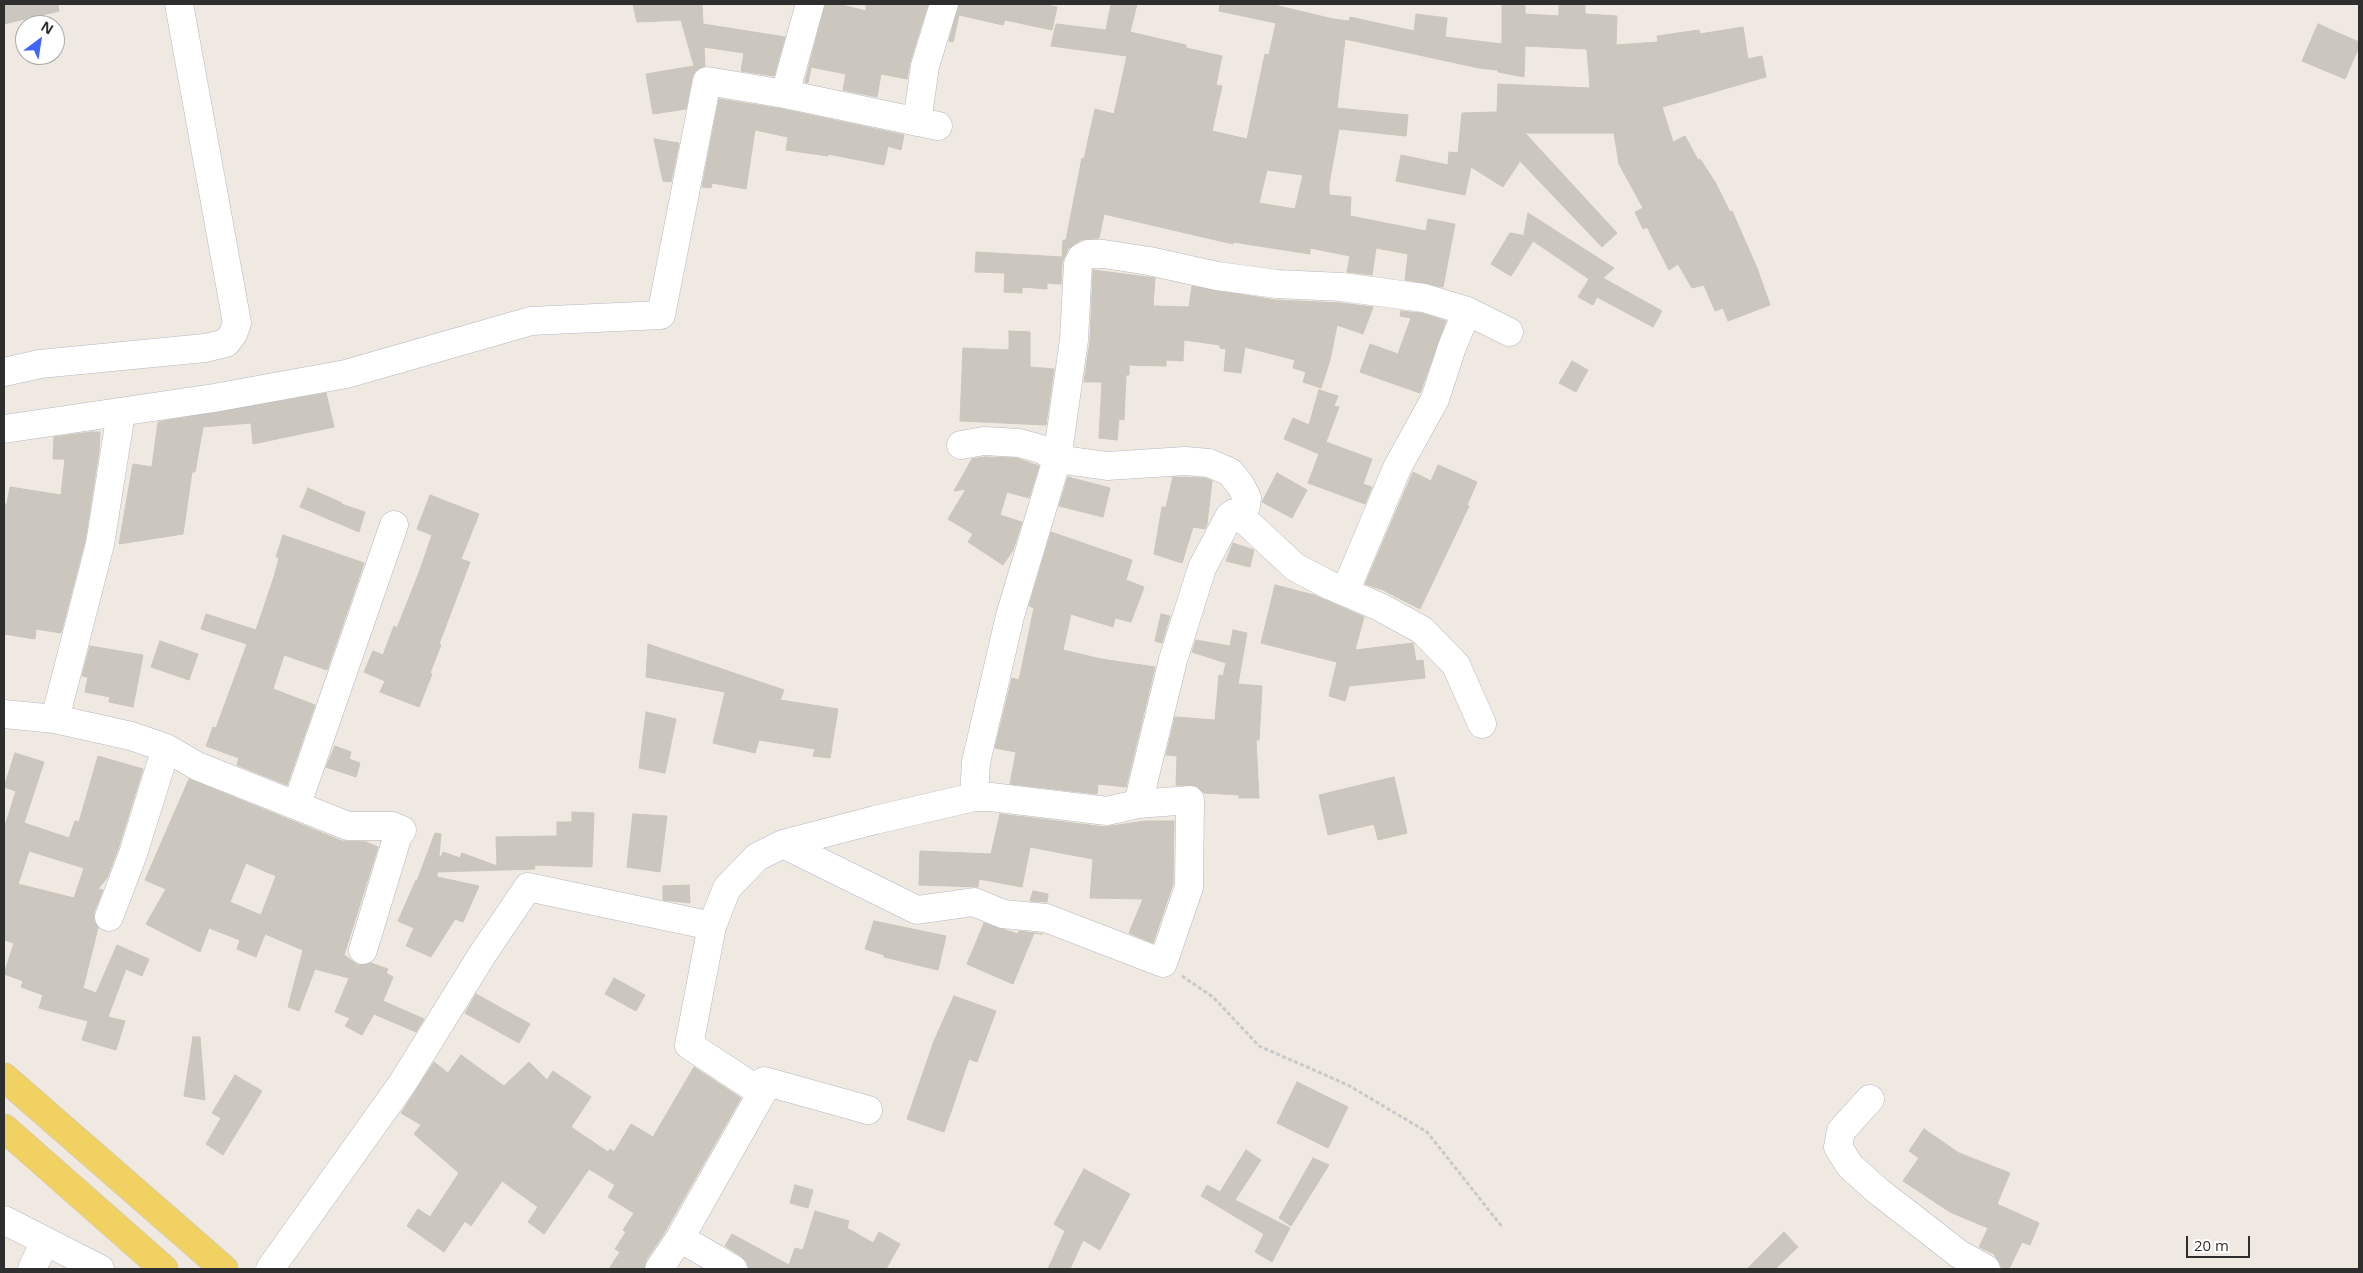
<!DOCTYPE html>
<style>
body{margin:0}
#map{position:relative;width:2363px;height:1273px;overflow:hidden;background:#efe9e1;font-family:"Open Sans",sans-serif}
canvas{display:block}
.frame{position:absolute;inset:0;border:5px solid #2e2e2e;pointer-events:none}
.north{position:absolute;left:15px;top:15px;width:50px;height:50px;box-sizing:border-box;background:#fff;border:1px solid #ababab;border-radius:50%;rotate:31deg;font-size:14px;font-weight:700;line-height:20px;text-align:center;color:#2e2e2e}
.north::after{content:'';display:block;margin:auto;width:18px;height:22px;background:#4264fb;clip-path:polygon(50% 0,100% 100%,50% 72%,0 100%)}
.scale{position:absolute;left:2186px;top:1236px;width:64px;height:22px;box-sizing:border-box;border:2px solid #2e2e2e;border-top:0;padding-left:6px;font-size:15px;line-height:18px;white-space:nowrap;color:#2e2e2e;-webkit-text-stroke:4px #fff;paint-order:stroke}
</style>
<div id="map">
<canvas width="2363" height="1273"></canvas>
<div class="frame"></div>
<div class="north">N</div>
<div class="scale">20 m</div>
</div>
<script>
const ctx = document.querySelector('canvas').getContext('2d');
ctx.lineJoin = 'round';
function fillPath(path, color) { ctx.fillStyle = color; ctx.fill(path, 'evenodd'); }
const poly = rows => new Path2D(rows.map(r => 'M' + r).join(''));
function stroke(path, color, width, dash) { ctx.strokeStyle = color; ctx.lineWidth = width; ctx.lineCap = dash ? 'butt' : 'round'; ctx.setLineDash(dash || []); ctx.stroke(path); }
const building = poly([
 [4,4,58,4,59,11,4,24,4,4],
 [633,4,702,4,703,24,785,37,774,76,741,71,744,53,704,47,705,66,695,71,692,78,686,109,653,114,646,74,694,66,681,20,637,22,633,4],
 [825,4,838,4,866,11,866,4,928,4,910,62,907,79,881,74,877,97,843,90,846,74,811,67,808,83,805,82,825,4],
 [959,4,1040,4,1057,7,1052,30,1005,20,1003,25,959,15,953,42,949,41,959,4],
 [1111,4,1137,4,1130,32,1186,45,1186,48,1222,56,1216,85,1222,86,1212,131,1247,139,1265,54,1269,55,1276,23,1219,11,1220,4,1270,4,1333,19,1349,21,1350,17,1414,31,1416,14,1447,18,1445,37,1502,44,1502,4,1525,4,1525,14,1559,16,1559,4,1585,4,1585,14,1617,16,1616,45,1658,42,1657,36,1699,30,1700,34,1743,27,1748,59,1762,56,1766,77,1662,107,1673,142,1685,136,1698,160,1700,159,1715,182,1730,212,1732,211,1757,268,1770,305,1728,321,1723,308,1715,311,1704,285,1692,288,1678,264,1669,270,1647,227,1643,229,1635,212,1643,208,1619,164,1614,133,1525,133,1617,233,1602,247,1520,161,1503,187,1471,167,1465,195,1396,181,1401,155,1448,165,1449,152,1458,153,1462,113,1497,112,1498,84,1590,88,1587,49,1525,46,1524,77,1498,72,1498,70,1479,68,1345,39,1337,108,1408,115,1406,136,1339,129,1329,184,1329,195,1351,197,1350,216,1426,231,1428,219,1455,224,1443,287,1405,280,1408,254,1376,248,1372,275,1347,272,1350,256,1310,248,1310,254,1233,242,1233,244,1104,214,1099,238,1081,240,1068,249,1062,263,1061,284,1047,283,1047,289,1022,287,1022,293,1004,292,1005,273,975,272,976,252,1062,257,1063,240,1066,240,1082,158,1084,159,1095,109,1114,114,1127,56,1051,46,1056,24,1106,30,1111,4],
 [1267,170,1303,175,1295,209,1259,203,1267,170],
 [2318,24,2359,42,2359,47,2345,79,2302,61,2318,24],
 [719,99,782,109,904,135,901,150,888,146,884,165,828,154,828,156,786,150,788,137,755,130,746,189,712,183,711,188,702,187,719,99],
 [654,139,679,143,671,182,663,181,654,139],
 [1528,213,1614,268,1603,278,1662,311,1653,327,1597,297,1593,305,1578,297,1589,279,1533,241,1511,276,1491,264,1510,233,1527,236,1524,234,1528,213],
 [1093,270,1155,278,1153,306,1189,307,1192,286,1275,300,1341,303,1373,307,1363,334,1337,325,1330,360,1321,388,1303,382,1306,372,1293,368,1295,360,1245,347,1241,373,1224,371,1226,349,1220,348,1220,345,1184,340,1183,361,1166,360,1166,366,1129,365,1129,375,1126,375,1124,420,1119,419,1117,440,1099,438,1102,382,1084,382,1090,341,1093,270],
 [1401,311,1421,313,1446,321,1420,393,1360,372,1370,344,1398,354,1411,318,1400,316,1401,311],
 [1009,331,1030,332,1030,367,1054,369,1046,425,960,421,963,348,1009,350,1009,331],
 [1572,361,1588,370,1576,392,1559,383,1572,361],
 [1319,390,1338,396,1334,406,1339,407,1326,442,1372,459,1363,484,1372,487,1365,504,1308,483,1319,454,1284,439,1293,418,1309,425,1319,390],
 [326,393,334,427,253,444,251,423,203,427,195,472,192,472,183,534,119,544,133,464,152,467,158,422,326,393],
 [91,432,100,432,99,451,85,541,61,633,36,629,35,639,4,634,4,504,7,504,10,487,61,495,65,459,53,459,54,437,91,432],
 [985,457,1016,458,1039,466,1029,498,1007,492,1000,515,1022,522,1013,550,1003,565,968,542,973,534,948,519,966,489,954,491,972,459,985,457],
 [1438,465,1477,482,1467,505,1469,506,1420,609,1383,590,1365,584,1413,472,1431,481,1438,465],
 [1277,473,1307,490,1292,518,1262,502,1277,473],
 [1068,477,1110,488,1103,517,1059,506,1068,477],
 [1173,477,1205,478,1212,481,1207,524,1205,529,1193,527,1182,563,1154,554,1162,507,1166,507,1173,477],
 [308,488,342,503,341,504,365,512,359,532,300,507,308,488],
 [430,495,479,514,461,559,470,562,439,644,441,645,430,673,432,674,419,707,380,692,385,681,364,672,373,651,383,655,394,626,397,628,420,570,432,535,417,529,430,495],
 [1051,532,1132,560,1126,580,1144,587,1131,622,1115,618,1113,627,1071,614,1063,650,1101,659,1155,667,1126,787,1098,784,1097,794,1010,784,1016,752,995,748,1012,678,1019,680,1034,608,1029,606,1051,532],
 [283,535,364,563,327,670,284,655,273,689,315,705,287,785,237,765,239,758,206,746,213,727,216,728,247,644,201,629,206,614,256,630,274,577,279,558,276,557,283,535],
 [1233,543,1254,550,1250,567,1226,561,1233,543],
 [1275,585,1314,595,1364,617,1355,650,1413,643,1416,661,1423,660,1425,678,1349,686,1345,701,1329,696,1337,662,1261,643,1275,585],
 [1161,614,1170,616,1162,643,1155,641,1161,614],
 [1233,630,1247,633,1238,684,1262,686,1259,740,1256,740,1259,798,1239,798,1239,795,1204,793,1197,786,1176,785,1177,756,1166,755,1175,717,1215,720,1219,675,1223,676,1226,663,1192,652,1196,640,1230,646,1233,630],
 [160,641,198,654,189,680,151,667,160,641],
 [648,644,784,690,780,700,838,709,830,758,813,756,815,749,759,740,755,753,713,743,725,692,646,677,648,644],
 [90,646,143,655,133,707,109,702,110,697,85,692,88,677,82,676,90,646],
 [646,712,676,719,665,773,639,768,646,712],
 [335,746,351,752,349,759,360,763,356,777,326,767,335,746],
 [15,753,44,762,24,823,69,838,75,821,79,822,98,756,143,769,118,849,107,878,98,889,103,890,94,912,94,920,98,928,83,988,96,993,117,945,149,959,142,976,126,969,108,1017,125,1021,116,1050,82,1040,88,1021,39,1008,43,995,21,987,23,981,4,974,14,943,4,940,4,829,16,791,4,787,15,753],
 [29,851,84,868,74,898,18,884,29,851],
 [1394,777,1407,833,1378,840,1374,824,1328,835,1319,795,1394,777],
 [189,779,342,841,366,842,378,847,344,955,358,965,371,963,388,969,386,973,393,977,383,1001,424,1019,416,1032,374,1014,362,1035,345,1026,350,1018,335,1012,349,978,315,969,299,1011,288,1007,303,950,265,934,256,957,237,949,240,940,209,928,200,952,146,924,166,889,145,880,189,779],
 [246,863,276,876,261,915,230,902,246,863],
 [572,812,594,813,592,867,534,865,535,869,437,872,437,877,479,886,463,922,455,919,431,957,406,946,414,928,398,921,416,880,417,881,435,833,441,834,439,856,441,857,443,852,460,858,462,853,497,866,496,837,557,836,557,822,572,822,572,812],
 [633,814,667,816,660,872,627,867,633,814],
 [1000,814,1105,827,1145,821,1174,821,1173,884,1153,943,1129,933,1143,899,1090,898,1093,859,1030,847,1022,887,979,879,978,887,919,885,920,851,991,854,1000,814],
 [689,885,690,903,663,900,663,886,689,885],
 [1033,891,1048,894,1047,902,1030,901,1033,891],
 [874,921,946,936,938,970,884,957,884,955,865,949,874,921],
 [984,923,1018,934,1019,931,1043,934,1034,933,1013,984,967,964,984,923],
 [614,978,645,995,636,1011,605,994,614,978],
 [476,994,530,1024,519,1043,465,1013,476,994],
 [954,996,996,1011,977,1062,969,1059,944,1132,907,1119,934,1041,954,996],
 [193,1037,200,1037,205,1100,184,1096,193,1037],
 [461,1055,504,1086,529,1062,547,1080,553,1071,591,1097,571,1127,608,1152,610,1149,614,1152,631,1124,653,1137,694,1067,741,1098,663,1235,646,1260,644,1269,609,1269,620,1252,615,1249,626,1232,623,1230,634,1213,608,1197,615,1185,589,1169,544,1234,528,1222,538,1207,502,1181,471,1226,465,1221,444,1252,407,1226,418,1209,430,1217,459,1173,414,1134,421,1125,401,1113,434,1062,448,1073,461,1055],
 [235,1075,262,1091,223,1155,206,1144,221,1118,212,1113,235,1075],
 [1297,1082,1348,1107,1328,1148,1277,1123,1297,1082],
 [1924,1129,1959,1153,2010,1173,1997,1204,2039,1223,2030,1245,2022,1242,2009,1269,2002,1268,1994,1254,1979,1247,1988,1228,1950,1212,1903,1181,1919,1158,1909,1151,1924,1129],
 [1246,1150,1261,1160,1235,1200,1290,1228,1272,1262,1255,1252,1264,1234,1201,1196,1207,1185,1220,1192,1246,1150],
 [1313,1158,1329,1165,1291,1226,1279,1218,1313,1158],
 [1084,1169,1130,1194,1100,1250,1083,1240,1070,1269,1048,1269,1065,1231,1054,1224,1084,1169],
 [795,1185,813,1190,808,1208,790,1203,795,1185],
 [815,1211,849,1221,847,1228,873,1243,879,1232,900,1244,886,1269,749,1269,747,1262,741,1256,725,1246,732,1234,789,1265,795,1248,803,1250,815,1211],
 [1784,1232,1798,1247,1775,1269,1747,1269,1784,1232]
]);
const path = poly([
 [1182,976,1213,997,1259,1046,1348,1085,1427,1132,1503,1228]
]);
const minor = poly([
 [785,94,810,4],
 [917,122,925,66,944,4],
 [4,372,40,364,205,348,226,343,233,334,237,323,179,4],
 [4,429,214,398,346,374,531,321,661,315,707,81,785,94,938,126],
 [961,445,984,441,1019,443,1041,449,1057,459,1107,466,1185,461,1209,463,1230,472,1241,486,1247,498,1246,506,1240,516],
 [1345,592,1397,468,1435,399,1452,347,1467,311],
 [4,714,55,719,131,736,166,748,197,766,348,826,392,826,402,830,397,838,363,950],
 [55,719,100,544,121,413],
 [974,797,976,762,1010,616,1057,459,1074,340,1078,264,1082,257,1088,254,1104,254,1149,261,1217,276,1277,284,1342,287,1424,298,1467,311,1509,332],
 [297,804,394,525],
 [783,844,917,910,974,902,1003,914,1046,918,1163,963,1189,887,1190,800,1138,804],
 [109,917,133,854,166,748],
 [712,926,689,1045,762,1093],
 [1870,1099,1841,1131,1838,1147,1850,1166,1878,1191,1959,1254,1986,1269],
 [4,1220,100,1269],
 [680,1238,733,1269],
 [32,1269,45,1241],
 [270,1269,402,1084,482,955,528,887,712,926,727,888,757,857,783,844,875,820,974,797,991,797,1107,811,1138,804,1173,660,1202,568,1229,517,1234,513,1237,513,1295,567,1331,586,1380,607,1422,630,1456,665,1482,724],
 [659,1269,680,1238,762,1093,764,1081,868,1110]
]);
const major = poly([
 [4,1077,224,1269],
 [4,1128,164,1269]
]);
fillPath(building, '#cbc7bf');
stroke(building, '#cbc5ba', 1);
stroke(minor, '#b4b7c1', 29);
stroke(major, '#c9c9c9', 29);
stroke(path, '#c9c9c9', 3, [4, 2.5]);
stroke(minor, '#fff', 28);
stroke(major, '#f2d163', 28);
</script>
